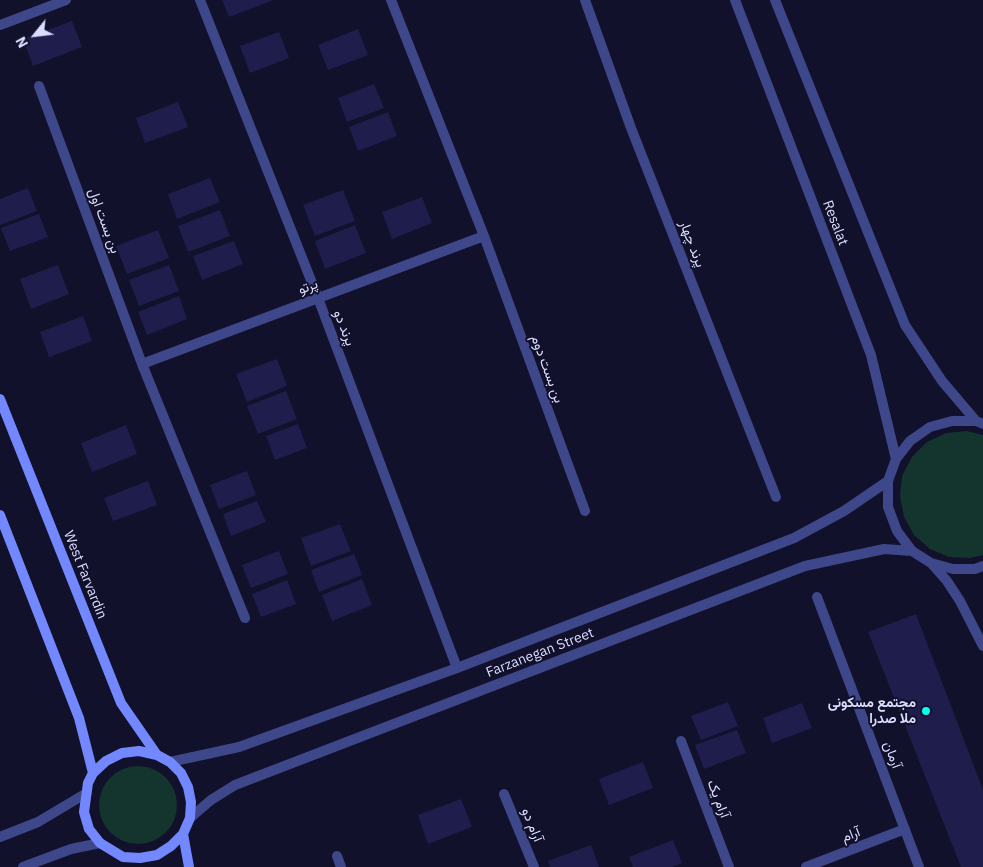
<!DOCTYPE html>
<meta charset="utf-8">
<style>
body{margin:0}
#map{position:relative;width:983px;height:867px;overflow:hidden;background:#11112b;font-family:"IBM Plex Sans",sans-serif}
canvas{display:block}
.north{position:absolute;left:10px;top:10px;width:50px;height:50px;-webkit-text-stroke:4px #11112b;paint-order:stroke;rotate:241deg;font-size:14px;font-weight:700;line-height:20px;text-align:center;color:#dbddff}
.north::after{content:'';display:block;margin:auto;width:18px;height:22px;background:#dbddff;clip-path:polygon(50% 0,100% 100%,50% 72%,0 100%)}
</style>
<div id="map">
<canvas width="983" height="867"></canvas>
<div class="north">N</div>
</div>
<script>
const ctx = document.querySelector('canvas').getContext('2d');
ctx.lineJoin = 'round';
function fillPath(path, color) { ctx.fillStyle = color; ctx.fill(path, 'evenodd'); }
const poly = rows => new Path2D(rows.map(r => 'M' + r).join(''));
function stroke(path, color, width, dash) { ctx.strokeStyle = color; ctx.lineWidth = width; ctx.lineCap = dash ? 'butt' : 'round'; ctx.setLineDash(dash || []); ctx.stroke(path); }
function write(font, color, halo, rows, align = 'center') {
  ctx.font = font + ' "IBM Plex Sans",Vazirmatn,sans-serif'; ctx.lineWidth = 4; ctx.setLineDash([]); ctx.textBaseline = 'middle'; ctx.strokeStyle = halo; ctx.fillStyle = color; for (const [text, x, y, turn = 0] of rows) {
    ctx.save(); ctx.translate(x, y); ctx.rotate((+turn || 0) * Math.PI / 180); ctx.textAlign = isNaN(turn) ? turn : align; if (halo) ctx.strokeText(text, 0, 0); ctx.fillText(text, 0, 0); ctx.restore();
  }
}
const green = poly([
 [967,431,983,435,983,555,970,558,949,557,930,549,914,535,904,517,900,496,902,476,912,457,927,442,946,433],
 '99 805a39 39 0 1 1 78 0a39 39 0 1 1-78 0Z'
]);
const building = poly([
 [222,0,274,0,229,17],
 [72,21,82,47,33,66,23,39],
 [358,29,368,55,328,70,318,45],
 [279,32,289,58,250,73,240,46],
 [374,84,384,108,347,122,338,98],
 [178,102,188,127,145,143,136,118],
 [388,112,397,136,358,151,349,127],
 [210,178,220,202,177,219,168,194],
 [28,188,37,211,0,225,0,199],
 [343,190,355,221,315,236,303,205],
 [422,197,432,223,392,239,382,212],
 [220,210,230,236,188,252,178,226],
 [39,214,48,237,10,251,1,228],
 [355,225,366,253,325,269,315,241],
 [158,230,169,258,127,274,116,246],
 [234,241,243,264,202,280,193,256],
 [58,265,69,294,31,309,20,279],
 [169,265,179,291,139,306,129,280],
 [179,296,187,319,147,335,138,312],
 [83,316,92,341,49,357,40,332],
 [277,359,287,386,247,402,236,374],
 [286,391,297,419,258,434,247,406],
 [298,424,307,448,275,460,266,436],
 [126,425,137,454,92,472,81,443],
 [247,471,256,495,219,509,210,485],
 [148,481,157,505,113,521,104,498],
 [257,501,266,522,231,536,223,514],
 [340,524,351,551,311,566,301,538],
 [279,551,288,574,251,588,242,565],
 [354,554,362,575,319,592,311,570],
 [362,579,372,605,332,621,322,595],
 [287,580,296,604,261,617,252,594],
 [916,614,983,790,983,867,961,867,868,632],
 [728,702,738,726,701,740,691,716],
 [802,703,812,728,772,743,763,718],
 [737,730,746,753,704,769,695,745],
 [643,762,653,788,609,805,599,779],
 [461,799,472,827,428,844,418,815],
 [673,840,682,863,672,867,633,867,629,857],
 [591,845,599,867,550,867,548,861]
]);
const minor = poly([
 [200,0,318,298,457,668],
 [391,0,484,236,585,511],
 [585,0,631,128,776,497],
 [0,25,66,0],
 [39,86,142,364,245,618],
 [142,364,484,236],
 [817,597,919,867],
 [681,741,729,867],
 [504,794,534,867],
 [337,856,341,867],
 [806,867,905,829]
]);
const tertiary = poly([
 [735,0,871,355,896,459],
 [775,0,905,325,942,381,976,421],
 [983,424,976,421,952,421,930,427,910,441,896,459,888,481,888,507,897,531,912,551,931,563,953,569,975,569,983,566],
 [932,564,947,581,960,601,983,646],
 [170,762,239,747,457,668,794,538,844,511,888,481],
 [190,818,211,800,235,785,805,566,884,549,912,551],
 [0,837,38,822,85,794],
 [23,867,71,849,100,843]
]);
const secondary = poly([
 [0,399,121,703,157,755,170,762,181,773,188,787,191,802,190,818,183,834,171,846,157,855,140,858,123,857,100,843,89,829,84,812,88,783,93,773,106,761,122,753,139,751,157,755],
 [0,515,79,718,93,773],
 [183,834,189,867]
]);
const markers = [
 [926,711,5,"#09feed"]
];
const streetNames = [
 ["بن بست اول",104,221,70],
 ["Resalat",835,223,69],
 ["پرند چهار",692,244,69],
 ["پرتو",308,287,-21],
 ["پرند دو",344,328,69],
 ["بن بست دوم",547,369,70],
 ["West Farvardin",85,575,68],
 ["Farzanegan Street",540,653,-21],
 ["آرمان",892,755,69],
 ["آرام یک",718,799,69],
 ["آرام دو",532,825,68],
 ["آرام",851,835,-21]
];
const poiNames = [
 ["مجتمع مسکونی",916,703],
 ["ملا صدرا",916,719]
];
fillPath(green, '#14352e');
fillPath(building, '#1f1d4c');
stroke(minor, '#3d4789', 10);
stroke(tertiary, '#3d4789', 10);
stroke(secondary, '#7387fe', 10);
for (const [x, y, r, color] of markers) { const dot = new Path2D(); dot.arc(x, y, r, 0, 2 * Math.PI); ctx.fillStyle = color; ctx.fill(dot); stroke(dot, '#11112b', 2); }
write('14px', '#dbddff', '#11112b', streetNames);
write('bold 14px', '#dbddff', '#11112b', poiNames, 'right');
</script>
